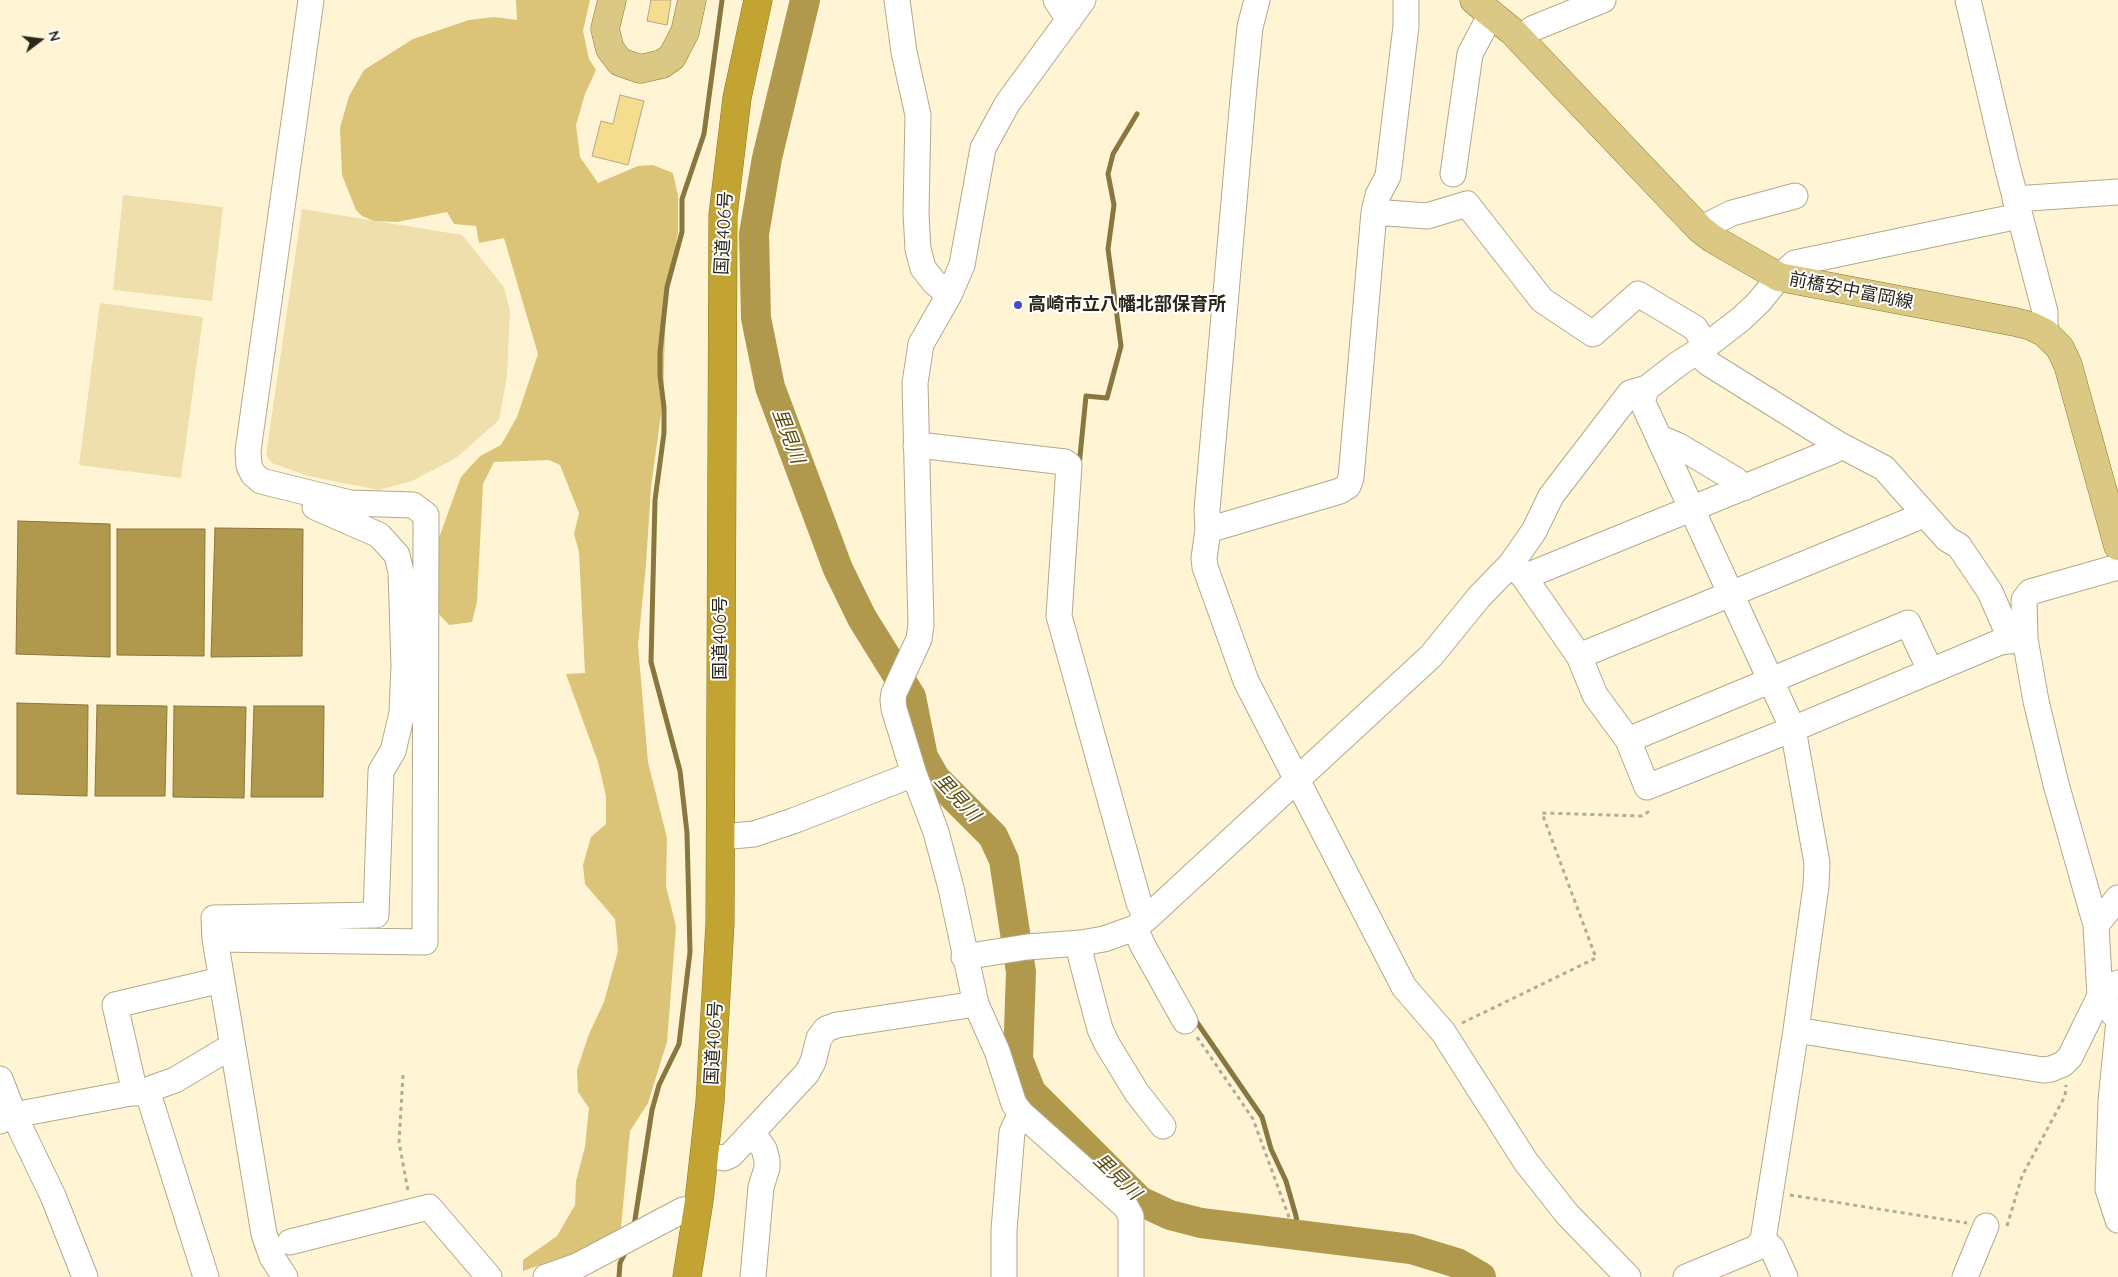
<!DOCTYPE html>
<meta charset="utf-8">
<style>
body{margin:0}
#map{position:relative;width:2118px;height:1277px;overflow:hidden;background:#fff5d4;font-family:Quicksand,sans-serif}
canvas{display:block}
.north{position:absolute;left:15px;top:15px;width:50px;height:50px;-webkit-text-stroke:4px #fff;paint-order:stroke;rotate:75deg;font-size:14px;font-weight:700;line-height:20px;text-align:center;color:#2a271a}
.north::after{content:'';display:block;margin:auto;width:18px;height:22px;background:#2a271a;clip-path:polygon(50% 0,100% 100%,50% 72%,0 100%)}
</style>
<div id="map">
<canvas width="2118" height="1277"></canvas>
<div class="north">N</div>
</div>
<script>
const ctx = document.querySelector('canvas').getContext('2d');
ctx.lineJoin = 'round';
function fillPath(path, color) { ctx.fillStyle = color; ctx.fill(path, 'evenodd'); }
const poly = rows => new Path2D(rows.map(r => 'M' + r).join(''));
function stroke(path, color, width, dash) { ctx.strokeStyle = color; ctx.lineWidth = width; ctx.lineCap = dash ? 'butt' : 'round'; ctx.setLineDash(dash || []); ctx.stroke(path); }
function write(font, color, halo, rows, align = 'center') {
  ctx.font = font + ' Quicksand,"Noto Sans JP",sans-serif'; ctx.lineWidth = 4; ctx.setLineDash([]); ctx.textBaseline = 'middle'; ctx.strokeStyle = halo; ctx.fillStyle = color; for (const [text, x, y, turn = 0] of rows) {
    ctx.save(); ctx.translate(x, y); ctx.rotate((+turn || 0) * Math.PI / 180); ctx.textAlign = isNaN(turn) ? turn : align; if (halo) ctx.strokeText(text, 0, 0); ctx.fillText(text, 0, 0); ctx.restore();
  }
}
const green = poly([
 [123,195,223,207,212,301,113,290],
 [302,209,462,235,504,287,510,312,507,376,499,420,456,458,412,481,379,490,308,476,272,463,266,455],
 [100,303,203,317,181,478,79,465]
]);
const forest = poly([
 [516,0,590,0,583,31,589,59,596,70,585,94,576,125,580,157,598,183,638,166,653,165,673,173,678,196,678,233,666,300,663,400,651,487,646,565,638,645,648,762,667,838,666,886,676,927,667,1042,648,1103,630,1131,621,1228,580,1251,523,1271,523,1260,557,1236,575,1205,576,1181,585,1147,589,1108,578,1092,577,1070,589,1034,604,1002,618,951,615,919,585,884,583,865,591,837,606,824,606,796,598,762,566,674,585,673,579,552,574,534,579,513,560,465,549,460,494,462,483,484,477,602,472,622,449,625,438,613,435,549,461,477,480,456,501,445,517,417,538,354,504,238,479,243,476,226,454,224,447,212,397,222,374,221,362,216,356,210,342,175,340,128,349,96,364,70,413,39,469,20,494,17,517,20]
]);
const water = poly([
 [18,521,110,524,110,657,16,654,18,521],
 [215,528,303,529,302,656,211,657,215,528],
 [117,529,205,529,204,656,117,655,117,529],
 [17,703,88,705,87,796,17,794,17,703],
 [97,705,167,706,165,796,95,796,97,705],
 [174,706,246,707,244,798,173,797,174,706],
 [254,706,324,706,323,797,251,797,254,706]
]);
const stream = poly([
 [1079,466,1086,396,1107,398,1121,346,1108,249,1114,205,1108,174,1113,154,1137,114],
 [1194,1018,1262,1117,1271,1149,1286,1181,1296,1216,1299,1235],
 [634,1226,652,1110,659,1085,679,1044,690,952,687,833,680,771,651,662,655,500,664,433,664,407,660,376,660,352,667,287,682,232,682,199,704,134,722,0],
 [619,1277,620,1263,626,1251]
]);
const river = poly([
 [805,0,767,158,754,234,756,318,770,387,838,569,862,618,911,697,923,757,935,778,993,836,1004,860,1021,972,1018,1059,1031,1092,1140,1201,1170,1215,1201,1223,1411,1249,1457,1263,1481,1277]
]);
const building = poly([
 [651,0,671,0,667,25,647,21,651,0],
 [620,95,644,101,628,165,592,156,601,121,613,124,620,95]
]);
const path = poly([
 [1462,1023,1596,958,1542,813,1641,816,1648,812,1649,807],
 [1197,1037,1253,1119,1290,1220],
 [403,1075,399,1142,408,1191],
 [1790,1195,1967,1223],
 [2007,1226,2022,1176,2065,1096,2066,1085]
]);
const minor = poly([
 [897,0,904,52,918,115,916,213,918,249,923,268,934,282,949,295],
 [1056,0,1069,20],
 [1083,0,1007,104,983,148,962,265,949,295,921,344,915,383,921,625,919,639,894,693,893,700,894,709,914,774,936,832,951,888,976,1004,997,1051,1014,1104,1021,1113,1126,1207,1131,1216,1131,1277],
 [1257,0,1250,27,1244,87,1207,510,1208,530,1204,558,1205,567,1246,681,1404,987,1443,1032,1526,1162,1567,1214,1628,1277],
 [1968,0,2007,166,2045,312,2045,333],
 [1519,38,1534,28,1603,0],
 [1453,174,1470,54,1491,14],
 [2015,199,2118,192],
 [1374,212,1427,216,1467,204,1542,300,1593,334,1638,294,1695,328,1706,346],
 [1700,229,1732,213,1795,196],
 [1697,352,1708,363,1838,444,1884,468,1947,539,1959,546,1990,592,2011,640],
 [1647,388,1642,401,1793,729,1817,863,1816,886,1796,1030,1763,1240,1756,1248,1686,1277],
 [1660,438,1679,446,1736,480,1744,488],
 [916,446,927,446,1065,462,1069,465,1059,616,1139,903,1147,918],
 [1208,530,1340,491,1348,486,1351,478,1374,212,1378,195,1388,176,1406,26,1406,0],
 [1511,564,1524,577,1579,656,1595,695,1628,740,1647,787,1793,729,2000,642,2025,639],
 [1524,577,1833,451,1838,444],
 [1579,656,1914,519,1923,513],
 [1628,740,1908,623,1930,670],
 [721,837,754,834,793,821,914,774],
 [2096,925,2118,898],
 [1135,928,1143,946,1185,1021],
 [215,939,214,918,376,915,381,771,393,751,402,713,404,665,401,572,397,555,379,535,315,507],
 [1081,943,1081,957,1092,999,1100,1029,1107,1044,1137,1093,1163,1126],
 [964,957,1027,947,1081,943,1104,939,1135,928,1147,918,1431,656,1479,597,1511,564,1534,531,1551,496,1630,393,1647,388,1678,364,1706,346,1741,319,1759,302,1779,277,1795,263,2019,216],
 [2118,983,2100,996,2118,1020],
 [1796,1030,2043,1070,2051,1069,2063,1064,2070,1057,2100,996,2096,925,2056,784,2036,701,2025,639,2024,600,2030,592,2118,567],
 [2118,1030,2111,1101,2108,1189,2118,1220],
 [0,1079,14,1115,53,1196,85,1277],
 [147,1090,206,1277],
 [135,1093,115,1005,221,980],
 [0,1121,14,1115,147,1090,175,1080,232,1046],
 [752,1132,764,1149,767,1160,767,1168,761,1187,753,1277],
 [705,1155,724,1158,731,1155,807,1073,813,1062,819,1038,826,1029,837,1025,976,1004],
 [1763,1240,1772,1248,1785,1277],
 [290,1242,429,1207,489,1277],
 [285,1277,272,1257,264,1234,215,939,425,942,426,515,413,505,350,503,261,481,253,474,249,466,248,451,311,0],
 [546,1277,577,1266,683,1210,698,1209],
 [1004,1277,1004,1230,1012,1132,1021,1113],
 [1965,1277,1986,1226]
]);
const major = poly([
 [612,0,605,29,610,49,620,62,640,69,662,64,672,57,685,32,692,0],
 [1474,0,1513,32,1700,229,1713,239,1779,277,2015,322,2031,326,2045,333,2060,348,2068,365,2118,546]
]);
const highway = poly([
 [687,1277,699,1201,710,1102,720,923,723,215,737,98,758,0]
]);
const markers = [
 [1018,305,5,"#414dc1"]
];
const streetNames = [
 ["国道406号",724,233,-87],
 ["前橋安中富岡線",1851,291,11],
 ["国道406号",721,638,-90],
 ["国道406号",714,1043,-87]
];
const poiNames = [
 ["高崎市立八幡北部保育所",1028,305]
];
const waterNames = [
 ["里見川",788,436,69],
 ["里見川",957,798,47],
 ["里見川",1117,1177,44]
];
fillPath(green, '#efdfad');
fillPath(forest, '#dbc477');
fillPath(water, '#b0994d');
stroke(water, '#88773e', 1);
stroke(stream, '#88773e', 5);
stroke(river, '#b0994d', 30);
fillPath(building, '#f5dd90');
stroke(building, '#b0a788', 1);
stroke(minor, '#b3a98a', 27);
stroke(major, '#8d782a', 29);
stroke(highway, '#8d782a', 29);
stroke(path, '#b3ab92', 3, [4, 4]);
stroke(minor, '#fff', 25);
stroke(major, '#dbc885', 28);
stroke(highway, '#c3a433', 28);
for (const [x, y, r, color] of markers) { const dot = new Path2D(); dot.arc(x, y, r, 0, 2 * Math.PI); ctx.fillStyle = color; ctx.fill(dot); stroke(dot, '#fff', 2); }
write('18px', '#2a271a', '#fff', streetNames);
write('bold 18px', '#2a271a', '#fff', poiNames, 'left');
write('italic 19px', '#5c4c10', '#fff', waterNames);
</script>
